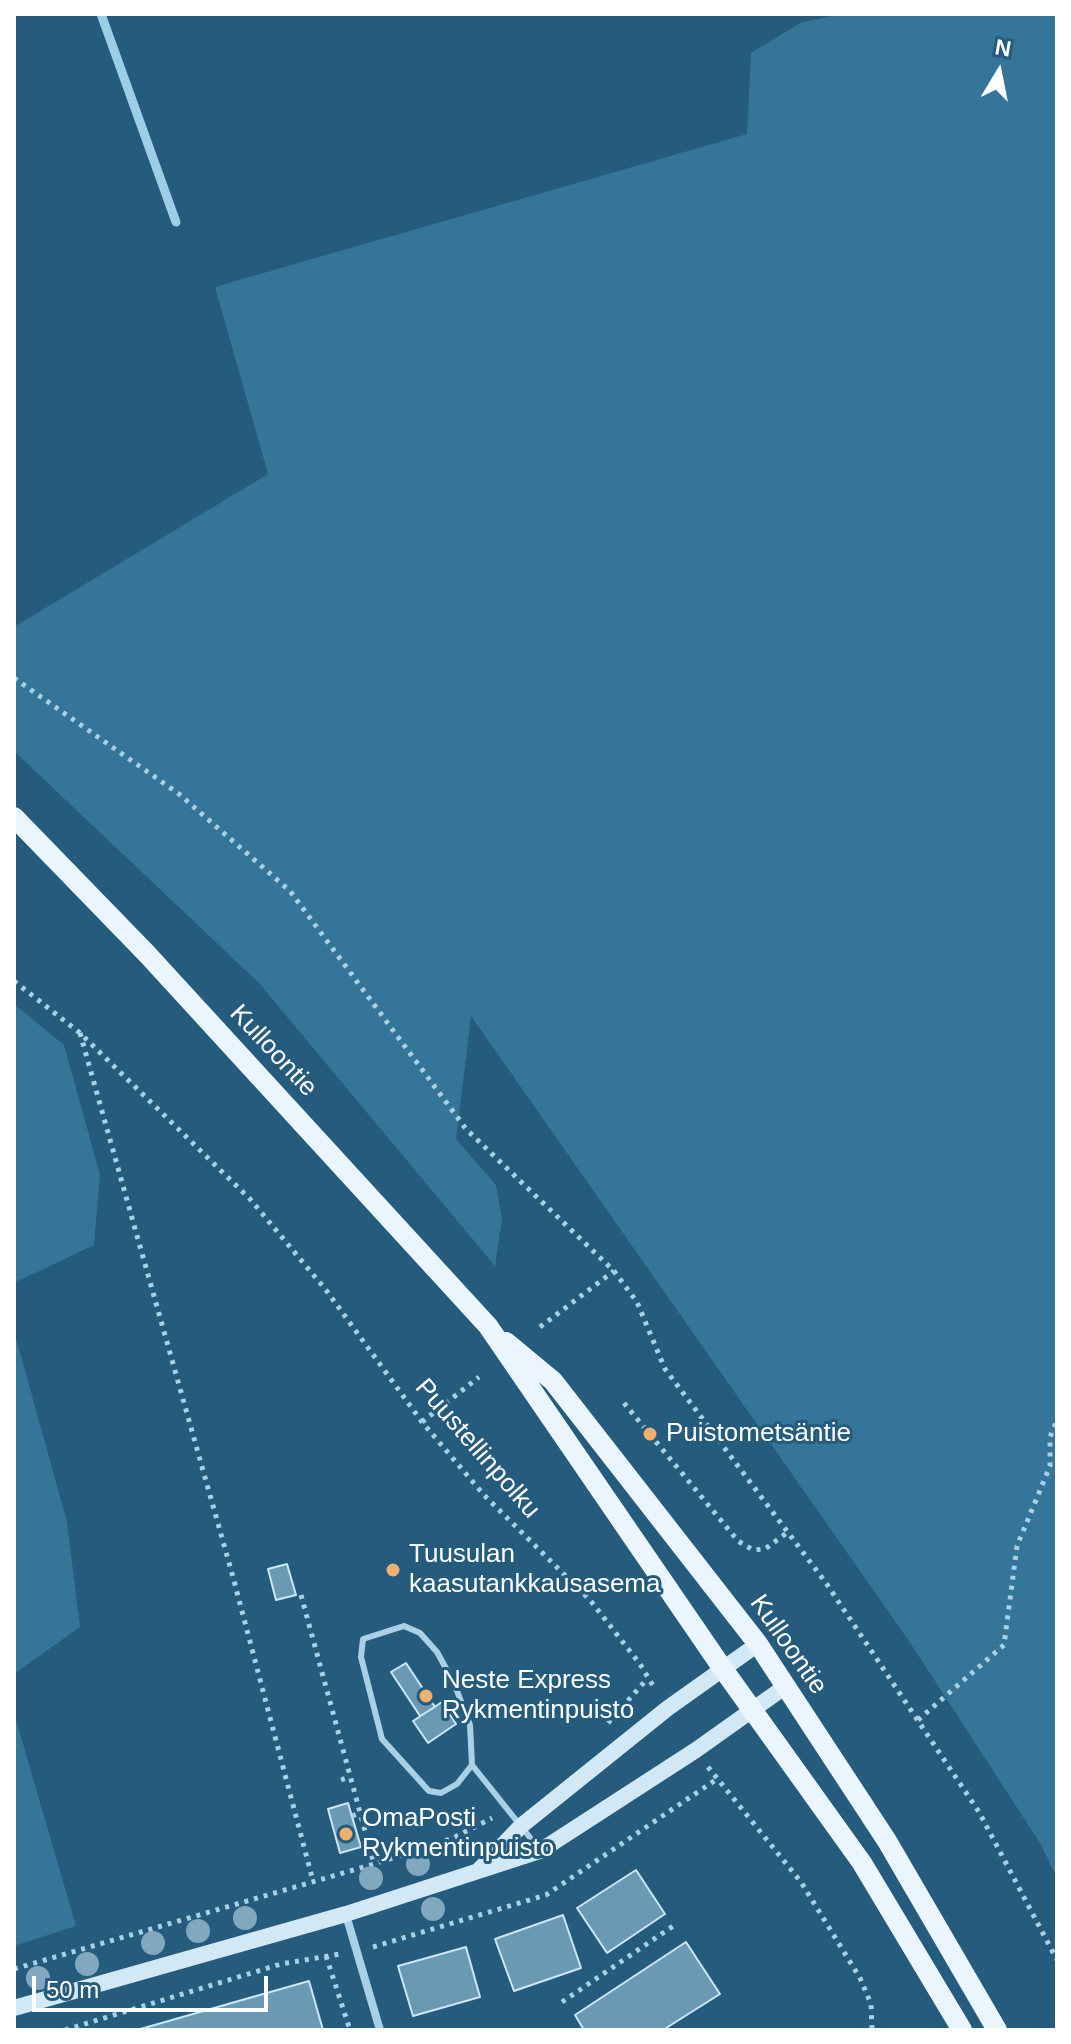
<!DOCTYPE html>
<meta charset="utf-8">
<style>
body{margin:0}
#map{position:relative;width:1071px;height:2044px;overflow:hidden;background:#255c7d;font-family:Helvetica,sans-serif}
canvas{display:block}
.frame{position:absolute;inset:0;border:16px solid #fff;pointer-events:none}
.north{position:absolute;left:959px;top:32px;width:80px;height:80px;-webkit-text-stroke:6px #255c7d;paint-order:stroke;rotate:10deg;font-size:22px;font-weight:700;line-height:32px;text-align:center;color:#fff}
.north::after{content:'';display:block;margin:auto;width:28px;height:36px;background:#fff;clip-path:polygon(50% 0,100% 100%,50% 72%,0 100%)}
.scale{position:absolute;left:32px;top:1976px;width:236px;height:36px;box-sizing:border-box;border:4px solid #fff;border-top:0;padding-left:10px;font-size:24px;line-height:28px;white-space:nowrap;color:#fff;-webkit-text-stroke:6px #255c7d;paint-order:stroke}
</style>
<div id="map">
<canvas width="1071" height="2044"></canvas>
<div class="frame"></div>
<div class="north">N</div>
<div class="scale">50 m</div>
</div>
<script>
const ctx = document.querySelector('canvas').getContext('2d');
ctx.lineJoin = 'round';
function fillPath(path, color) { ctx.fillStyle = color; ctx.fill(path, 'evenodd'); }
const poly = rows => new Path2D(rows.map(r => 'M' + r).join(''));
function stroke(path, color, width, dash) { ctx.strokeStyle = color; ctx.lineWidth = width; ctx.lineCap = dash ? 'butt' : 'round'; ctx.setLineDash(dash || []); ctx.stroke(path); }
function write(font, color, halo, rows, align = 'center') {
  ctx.font = font + ' Helvetica,sans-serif'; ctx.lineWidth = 6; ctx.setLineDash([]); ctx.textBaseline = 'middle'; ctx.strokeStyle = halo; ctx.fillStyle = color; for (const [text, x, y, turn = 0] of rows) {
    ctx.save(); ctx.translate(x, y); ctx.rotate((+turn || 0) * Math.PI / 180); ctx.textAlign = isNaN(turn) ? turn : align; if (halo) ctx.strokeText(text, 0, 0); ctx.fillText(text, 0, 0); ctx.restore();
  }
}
const green = poly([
 [840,14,1057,14,1057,1878,1040,1843,909,1641,471,1016,456,1139,496,1185,502,1219,495,1266,259,983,14,751,14,627,268,474,215,287,747,134,751,53,800,23],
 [14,1004,64,1045,100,1175,94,1245,14,1283],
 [14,1331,67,1522,80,1627,14,1674],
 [14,1713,76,1926,14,1946]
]);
const stream = poly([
 [101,14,176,222]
]);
const building = poly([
 [287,1564,296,1595,276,1600,268,1569,287,1564],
 [406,1663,435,1707,420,1716,391,1672,406,1663],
 [442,1702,456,1724,428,1743,413,1721,442,1702],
 [348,1803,361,1847,340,1853,328,1809,348,1803],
 [636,1870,665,1914,607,1953,577,1908,636,1870],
 [563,1915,581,1968,514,1991,495,1939,563,1915],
 [686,1942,720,1994,663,2030,584,2030,575,2015,686,1942],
 [466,1947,480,1997,413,2016,398,1966,466,1947],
 [309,1981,323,2030,137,2030,235,2002,309,1981]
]);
const path = poly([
 [14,678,179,794,290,891,466,1129,614,1271,637,1302,665,1369,826,1583,979,1812,1057,1960],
 [14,981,80,1033,250,1199,326,1290,422,1422,484,1495,590,1600,640,1664,655,1689],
 [80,1033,233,1577,313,1881],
 [540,1327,614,1271],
 [624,1403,738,1541,753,1550,765,1549,788,1532],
 [422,1422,479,1377],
 [301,1595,374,1864],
 [918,1720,1004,1645,1017,1546,1050,1466,1050,1437,1057,1420],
 [608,1723,647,1679],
 [708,1767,801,1882,860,1978,871,2004,872,2030],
 [341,1780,350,1777],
 [352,1816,360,1813],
 [373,1947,546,1895,717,1779],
 [326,1956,350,2030],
 [14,1969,374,1864,453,1838,492,1818],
 [562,2002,676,1924],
 [65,2030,281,1964,340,1954]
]);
const lane = poly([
 [404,1626,420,1633,437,1652,454,1683,470,1725,472,1765,457,1784,441,1793,429,1791,382,1739,361,1657,363,1639,404,1626],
 [472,1765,540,1850]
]);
const street = poly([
 [346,1915,380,2030]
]);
const secondary = poly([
 [478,1871,521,1826,668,1708,758,1644],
 [14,2008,346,1914,540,1851,696,1750,786,1686]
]);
const primary = poly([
 [14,817,147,954,488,1326,723,1669,862,1863,962,2030],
 [506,1342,553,1381,758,1644,887,1841,997,2030]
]);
const trees = [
 [418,1864],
 [371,1878],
 [433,1909],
 [245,1918],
 [198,1931],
 [153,1943],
 [87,1964],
 [38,1978]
];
const markers = [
 [650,1434,8,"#efb16e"],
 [393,1570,8,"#efb16e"],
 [426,1696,8,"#efb16e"],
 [346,1834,8,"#efb16e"]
];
const streetNames = [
 ["Kulloontie",273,1051,47],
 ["Puustellinpolku",477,1449,49],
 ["Kulloontie",788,1645,55]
];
const poiNames = [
 ["Puistometsäntie",666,1434],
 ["Tuusulan",409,1555],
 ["kaasutankkausasema",409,1585],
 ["Neste Express",442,1681],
 ["Rykmentinpuisto",442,1711],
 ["OmaPosti",362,1819],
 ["Rykmentinpuisto",362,1849]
];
fillPath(green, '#357599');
stroke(stream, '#9ecde6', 9);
fillPath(building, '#6a99b4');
stroke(building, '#cce6f4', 2);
stroke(path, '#a9d0e5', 5, [4, 6]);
stroke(lane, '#a9d0e5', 6);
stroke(street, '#a9d0e5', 8);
stroke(secondary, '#d3e8f5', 16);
stroke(primary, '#eaf5fd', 20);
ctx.fillStyle = '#81a8be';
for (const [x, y] of trees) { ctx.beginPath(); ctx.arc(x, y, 12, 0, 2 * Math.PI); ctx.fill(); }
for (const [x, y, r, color] of markers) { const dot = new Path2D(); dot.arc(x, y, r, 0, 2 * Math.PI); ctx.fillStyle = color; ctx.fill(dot); stroke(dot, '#255c7d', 3); }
write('26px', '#fff', '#255c7d', streetNames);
write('26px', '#fff', '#255c7d', poiNames, 'left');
</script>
